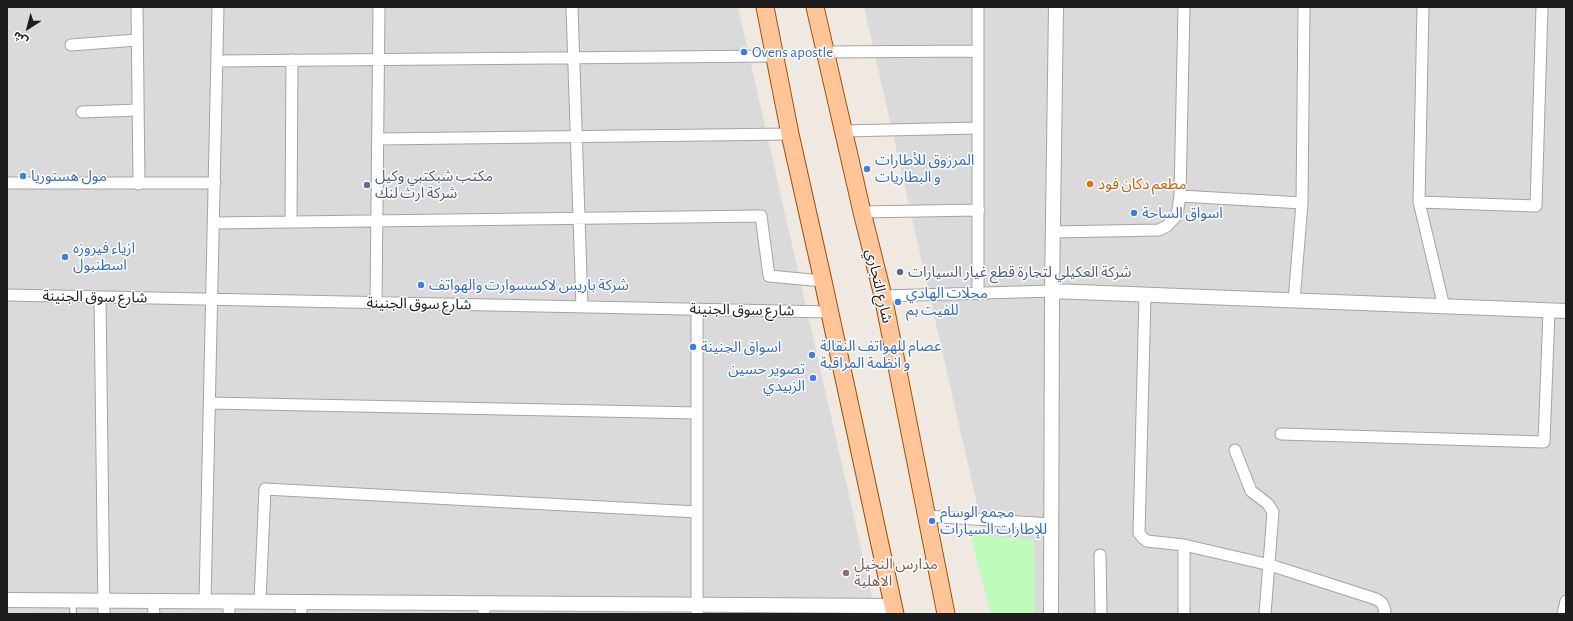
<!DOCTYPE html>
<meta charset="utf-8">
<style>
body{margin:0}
#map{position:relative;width:1573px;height:621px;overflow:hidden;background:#efe9e2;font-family:"Alegreya Sans","Noto Sans Arabic",sans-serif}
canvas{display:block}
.frame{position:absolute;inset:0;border:8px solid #1d1d1d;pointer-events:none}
.north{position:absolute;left:8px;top:8px;width:40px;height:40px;-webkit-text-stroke:3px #fff;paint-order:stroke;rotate:216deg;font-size:11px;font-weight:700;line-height:16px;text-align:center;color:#1d1d1d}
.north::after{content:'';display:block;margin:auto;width:14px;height:18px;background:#1d1d1d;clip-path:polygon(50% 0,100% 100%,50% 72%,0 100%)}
</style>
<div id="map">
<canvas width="1573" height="621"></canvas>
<div class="frame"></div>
<div class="north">ش</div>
</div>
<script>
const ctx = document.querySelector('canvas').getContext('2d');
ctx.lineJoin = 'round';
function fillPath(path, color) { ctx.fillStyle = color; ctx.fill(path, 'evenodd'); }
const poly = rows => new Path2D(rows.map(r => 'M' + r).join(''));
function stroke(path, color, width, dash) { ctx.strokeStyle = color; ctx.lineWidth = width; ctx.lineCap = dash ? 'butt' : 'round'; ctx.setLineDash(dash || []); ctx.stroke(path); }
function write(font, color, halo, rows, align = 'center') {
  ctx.font = font + ' "Alegreya Sans","Noto Sans Arabic",sans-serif'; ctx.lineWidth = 3; ctx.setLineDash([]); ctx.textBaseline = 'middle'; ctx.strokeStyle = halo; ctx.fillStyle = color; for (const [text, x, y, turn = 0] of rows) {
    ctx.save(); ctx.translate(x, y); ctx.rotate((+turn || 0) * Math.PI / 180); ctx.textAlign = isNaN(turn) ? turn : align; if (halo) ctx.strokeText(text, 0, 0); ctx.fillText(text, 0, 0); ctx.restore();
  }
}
const residential = poly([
 [7,7,738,7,876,614,7,614],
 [864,7,1566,7,1566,614,1002,614]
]);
const park = poly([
 [970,534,1034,540,1035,614,991,614]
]);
const service = poly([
 [73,600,73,614]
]);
const minor = poly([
 [137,7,139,184],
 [572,7,582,307],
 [1423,7,1419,202,1444,307],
 [71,45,137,40],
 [825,52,978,51],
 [217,61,774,56],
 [82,112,138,110],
 [843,131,978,128],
 [378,139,790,134],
 [7,183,215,183],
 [1180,196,1302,203],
 [1419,202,1536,206,1542,7],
 [862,212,979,210],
 [291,221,292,60],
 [214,223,761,216,769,276,823,281],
 [1053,232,1159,230,1167,226,1177,215,1180,196,1184,7],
 [978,294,978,7],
 [7,295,830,312],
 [1145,295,1139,533,1143,538,1147,541,1184,545,1270,565,1376,599,1382,603,1385,611,1384,614],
 [883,296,1052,291],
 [100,297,104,614],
 [1294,301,1302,203,1304,7],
 [376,303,379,7],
 [210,403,697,413],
 [1281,434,1544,442,1549,311],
 [1235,450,1251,491,1268,504,1273,512,1265,614],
 [926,516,1051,524],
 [1184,545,1184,614],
 [1100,555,1101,614],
 [153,600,154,614],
 [205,601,218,7],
 [260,601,265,489,697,512],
 [229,614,229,601],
 [301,614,301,602],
 [484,614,484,603],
 [697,614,697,310],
 [1563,614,1566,601]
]);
const tertiary = poly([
 [1052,291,1566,311],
 [7,600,893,606],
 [1051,614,1052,291,1056,7]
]);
const primary = poly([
 [765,7,790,134,823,281,895,614],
 [815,7,862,212,883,296,946,614]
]);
const markers = [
 [744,52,4,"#3f7fe0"],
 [867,169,4,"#3f7fe0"],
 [23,176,4,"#3f7fe0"],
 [1090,184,4,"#e8710a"],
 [367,185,4,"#5c6f8a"],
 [1134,213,4,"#3f7fe0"],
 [65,257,4,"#3f7fe0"],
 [900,272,4,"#5c6f8a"],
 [421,285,4,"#3f7fe0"],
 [898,302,4,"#3f7fe0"],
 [693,347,4,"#3f7fe0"],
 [812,355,4,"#3f7fe0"],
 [813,378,4,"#3f7fe0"],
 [932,521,4,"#3f7fe0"],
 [846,573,4,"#8d6e63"]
];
const shopNames = [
 ["Ovens apostle",752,52],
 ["المرزوق للأطارات",875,160],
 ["و البطاريات",875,177],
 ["مول هستوريا",31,176],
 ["اسواق الساحة",1142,213],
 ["ازياء فيروزه",73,248],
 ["اسطنبول",73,265],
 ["شركة باريس لاكسسوارت والهواتف",429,285],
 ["محلات الهادي",906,293],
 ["للفيت بم",906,310],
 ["عصام للهواتف النقالة",820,346],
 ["و انظمة المراقبة",820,363],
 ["اسواق الجنينة",701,347],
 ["تصوير حسين",805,369,"right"],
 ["الزبيدي",805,386,"right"],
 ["مجمع الوسام",940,512],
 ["للإطارات السيارات",940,529]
];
const serviceNames = [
 ["مكتب شبكتبي وكيل",375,176],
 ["شركة ارث لنك",375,193],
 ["شركة العكيلي لتجارة قطع غيار السيارات",908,272]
];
const foodNames = [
 ["مطعم دكان فود",1098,184]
];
const streetNames = [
 ["شارع التجاري",879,286,77],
 ["شارع سوق الجنينة",95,297,1],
 ["شارع سوق الجنينة",419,304,1],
 ["شارع سوق الجنينة",742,310,1]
];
const educationNames = [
 ["مدارس النخيل",854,564],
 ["الاهلية",854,581]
];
fillPath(residential, '#dbdada');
fillPath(park, '#bffcbc');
stroke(service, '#a4a4a4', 8);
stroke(minor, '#a4a4a4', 13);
stroke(tertiary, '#a4a4a4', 16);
stroke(primary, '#975100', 19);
stroke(service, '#fff', 5.5);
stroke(minor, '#fff', 11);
stroke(tertiary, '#fff', 14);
stroke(primary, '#ffc598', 17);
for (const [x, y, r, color] of markers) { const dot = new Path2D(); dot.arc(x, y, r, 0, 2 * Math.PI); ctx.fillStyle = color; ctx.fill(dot); stroke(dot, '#fff', 1.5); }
write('15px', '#366cbe', '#fff', shopNames, 'left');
write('15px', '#4e5e75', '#fff', serviceNames, 'left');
write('15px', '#c56008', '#fff', foodNames, 'left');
write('15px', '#1d1d1d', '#fff', streetNames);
write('15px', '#785e54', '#fff', educationNames, 'left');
</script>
